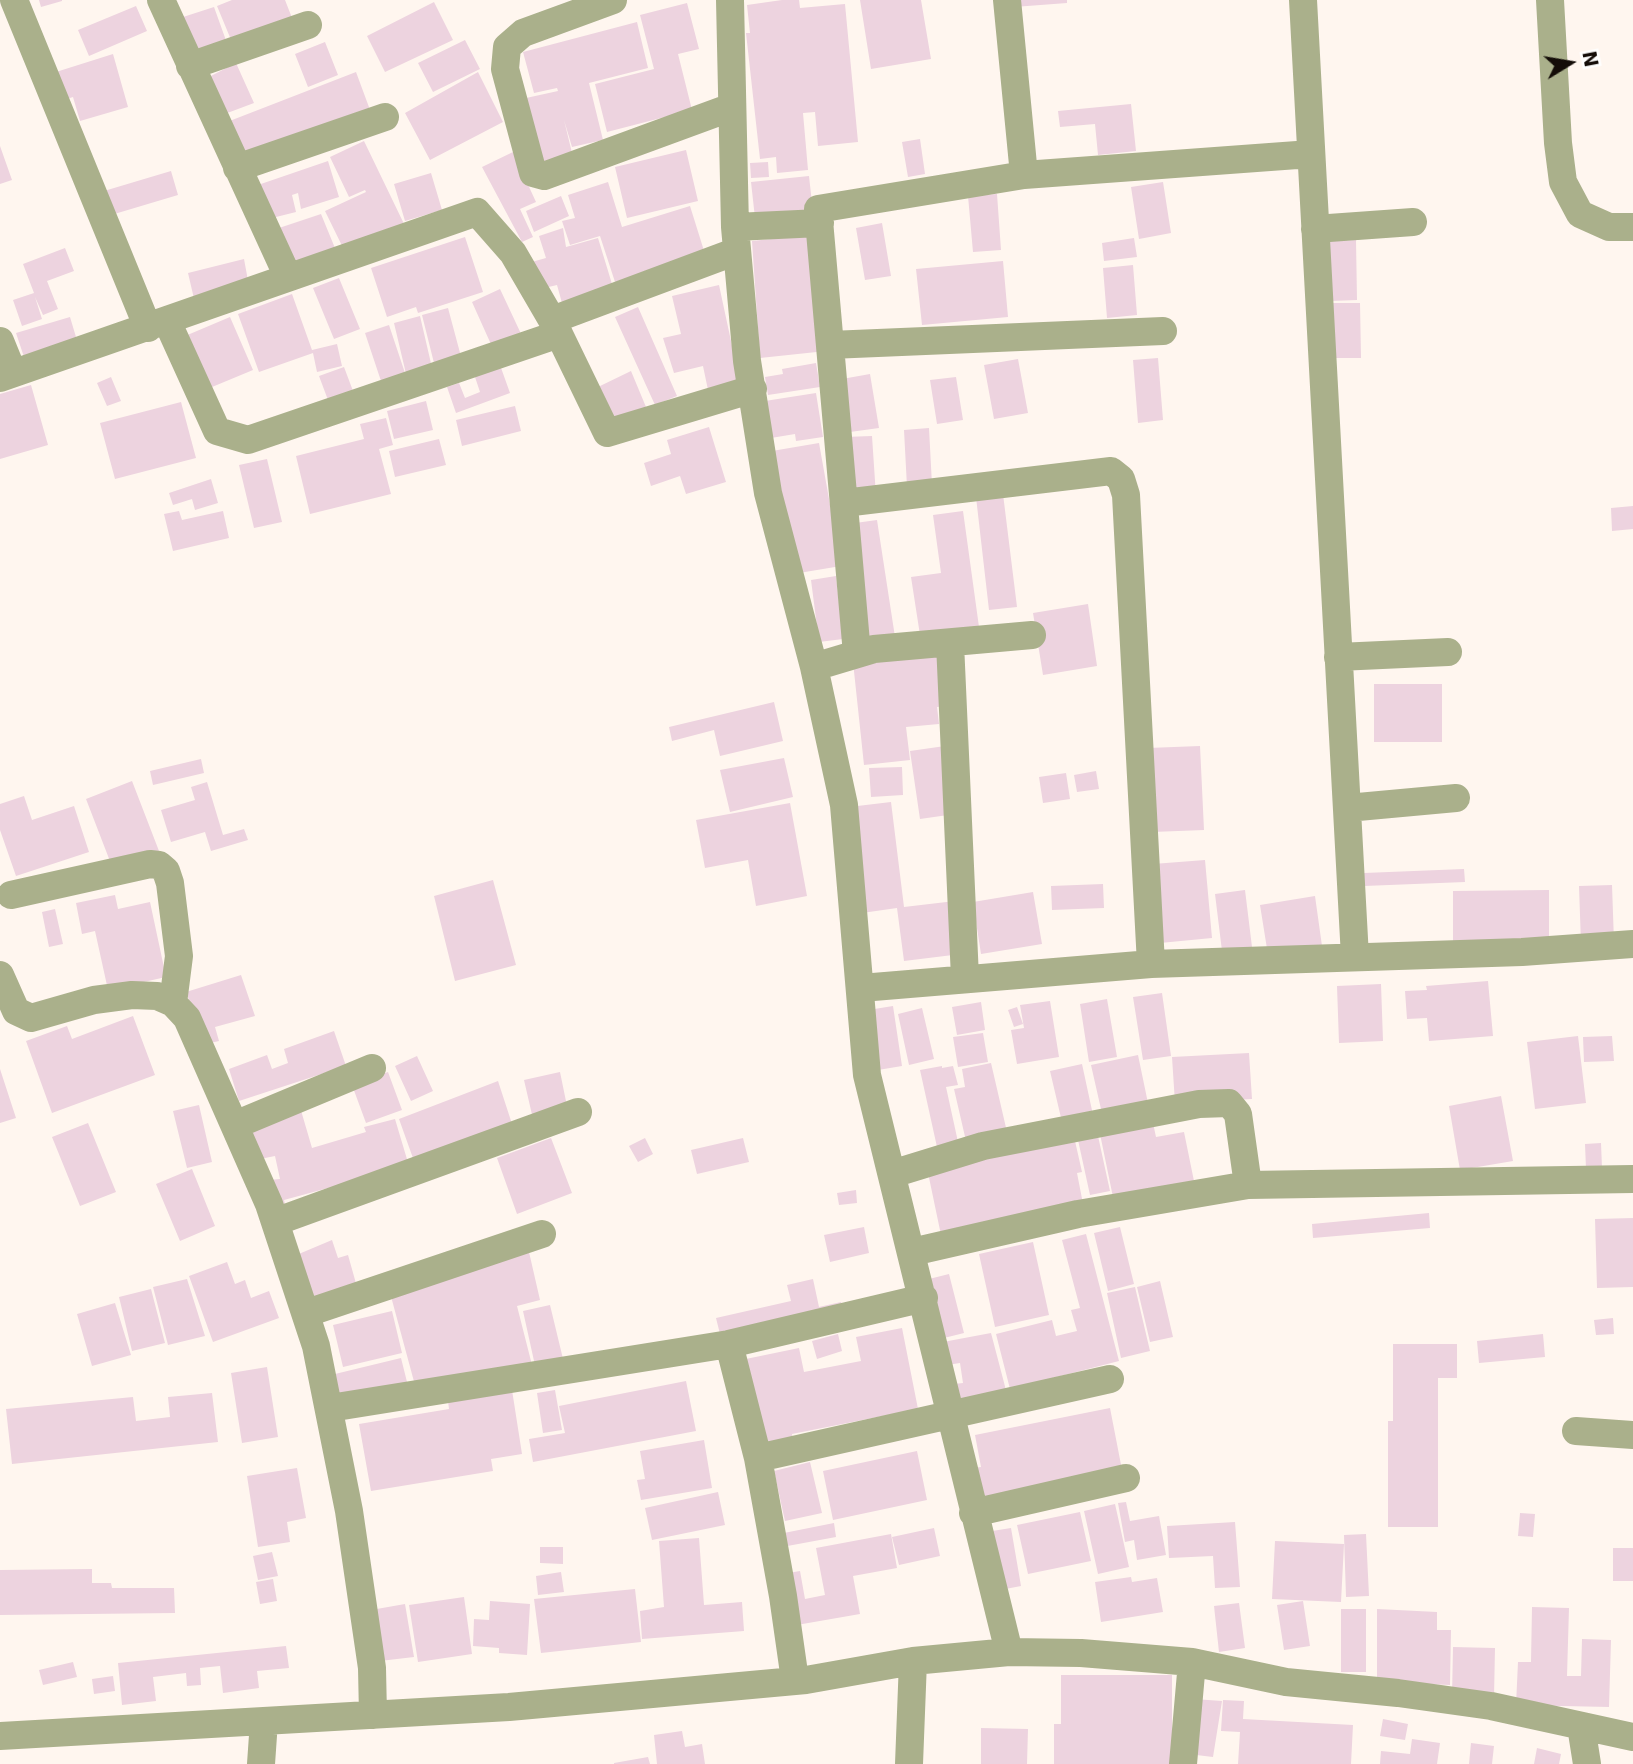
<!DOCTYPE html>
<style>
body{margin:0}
#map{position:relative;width:1633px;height:1764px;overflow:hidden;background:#fff6ef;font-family:"DejaVu Sans",sans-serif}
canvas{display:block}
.north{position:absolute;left:1535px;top:28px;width:70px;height:70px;-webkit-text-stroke:5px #fff;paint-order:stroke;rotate:79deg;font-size:19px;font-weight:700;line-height:28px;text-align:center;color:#140d08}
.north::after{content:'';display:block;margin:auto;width:24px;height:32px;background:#140d08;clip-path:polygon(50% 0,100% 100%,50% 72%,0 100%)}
</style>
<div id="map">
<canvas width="1633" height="1764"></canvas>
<div class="north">N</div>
</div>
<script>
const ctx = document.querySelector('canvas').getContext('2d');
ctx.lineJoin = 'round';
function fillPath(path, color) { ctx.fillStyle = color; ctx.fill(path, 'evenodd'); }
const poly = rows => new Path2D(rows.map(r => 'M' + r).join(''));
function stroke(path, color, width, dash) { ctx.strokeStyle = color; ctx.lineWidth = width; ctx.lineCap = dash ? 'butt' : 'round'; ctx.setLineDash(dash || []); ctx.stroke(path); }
const building = poly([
 [39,0,62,0,62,1,41,7],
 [232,0,285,0,294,23,234,47,217,6],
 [782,0,799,0,800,8,845,4,858,142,818,146,815,112,803,113,808,170,777,173,776,157,760,159,746,33,750,33,747,5],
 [860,0,921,0,931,59,871,69],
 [1014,0,1067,0,1067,3,1014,7],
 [434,2,453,40,385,72,367,36],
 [687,3,699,49,678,54,692,110,607,132,595,84,654,69,640,15],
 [136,6,147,31,89,56,78,30],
 [214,7,228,46,195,56,180,18],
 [637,22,648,68,589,83,603,140,572,147,564,120,574,161,534,171,517,100,558,91,557,88,534,93,523,52],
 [465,40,480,69,433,92,418,63],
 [325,42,338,75,308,87,295,54],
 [113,54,128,107,80,121,73,97,64,100,56,72],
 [236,63,254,103,222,115,207,78],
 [356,72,373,118,242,161,227,122],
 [478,72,503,122,430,160,405,113],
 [1131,104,1136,151,1098,155,1095,124,1060,127,1058,111],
 [920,139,925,174,908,177,902,142],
 [364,141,405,226,346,254,325,211,366,192,365,190,349,197,330,157],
 [0,146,12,180,0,184],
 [686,150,698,201,627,218,615,167],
 [513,152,536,202,520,209,533,237,522,242,482,167],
 [328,161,339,197,301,209,298,193,292,195,296,212,268,219,255,186],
 [768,162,769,177,751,178,750,163],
 [171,171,178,195,111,215,104,191],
 [431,173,442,210,405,221,394,184],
 [809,176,813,212,755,218,751,182],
 [608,182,622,227,690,206,705,254,615,282,600,236,570,245,562,221,575,218,568,195],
 [1163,182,1171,233,1139,239,1131,187],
 [997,194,1001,250,973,252,968,196],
 [561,196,569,216,534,232,526,211],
 [321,214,337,253,288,269,273,230],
 [882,223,891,276,865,280,856,228],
 [563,228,566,247,598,238,612,284,562,303,557,285,540,289,528,263,546,258,539,236],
 [809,235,826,351,760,358,752,241],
 [465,237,483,292,418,313,416,307,387,317,371,268],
 [1134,238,1137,257,1104,261,1102,243],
 [1356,240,1357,300,1330,301,1329,241],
 [65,248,74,271,47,281,58,309,43,315,35,297,42,319,22,326,13,300,34,293,23,264],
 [244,259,249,286,195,303,188,273],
 [1003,261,1008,317,922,325,916,269],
 [1133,265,1137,315,1107,318,1103,268],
 [339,278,360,329,334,339,313,288],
 [719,285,740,383,708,390,703,366,674,373,663,338,681,334,672,296],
 [500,289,523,338,494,351,472,302],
 [292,294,312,350,337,344,342,366,317,372,313,353,259,372,238,314],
 [1332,303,1360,303,1361,358,1333,358],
 [638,307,677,396,655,405,615,317],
 [448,308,463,364,436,371,422,315],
 [420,316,433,372,407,378,394,323],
 [70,317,79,347,26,363,16,333],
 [230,317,253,370,200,392,178,339],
 [389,325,406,376,382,384,365,333],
 [1158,358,1163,420,1138,423,1133,360],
 [1018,359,1028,413,994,419,984,365],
 [816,363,820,387,768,395,765,377,783,374,782,369],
 [500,365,510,393,456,413,447,387,459,383,465,398,480,392,474,374],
 [344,367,356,399,331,408,319,376],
 [631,371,646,407,614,422,598,387],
 [870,374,879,428,850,432,842,379],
 [111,377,121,401,107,406,97,383],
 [956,377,963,420,937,424,930,380],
 [31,385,48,445,0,459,0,394],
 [816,393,823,437,796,441,795,434,771,438,765,401],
 [426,401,433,430,394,439,387,411],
 [181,402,196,458,115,479,100,423],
 [515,406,521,431,462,446,456,420],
 [386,418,393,445,379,449,391,494,310,514,296,456,364,439,360,424],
 [709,427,726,482,686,494,680,476,651,486,644,463,671,454,667,440],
 [929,428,932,485,907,487,904,430],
 [872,436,876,496,848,497,844,437],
 [439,439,446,465,395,477,389,451],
 [819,443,841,566,793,574,772,451],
 [267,459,282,522,254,528,239,465],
 [211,479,218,503,195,510,192,499,173,505,169,493],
 [1003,494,1017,607,989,610,976,497],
 [1633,506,1633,529,1612,531,1611,508],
 [179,511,182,520,223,511,229,538,173,551,164,514],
 [963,511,979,627,920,635,911,577,941,573,933,515],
 [877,520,895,637,866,642,848,524],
 [836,576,843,639,819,642,811,580],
 [1088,604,1097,666,1043,675,1033,613],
 [941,652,947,706,937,707,939,724,906,727,910,760,864,765,853,662],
 [1374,684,1442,684,1442,742,1374,742],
 [774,702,783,741,720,756,714,730,672,741,669,727],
 [945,746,955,814,920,819,910,751],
 [1200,746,1204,830,1152,832,1148,748],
 [784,758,793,797,730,812,720,770],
 [201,759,204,773,153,785,150,771],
 [902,767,903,795,871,797,869,768],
 [1096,771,1099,789,1077,792,1074,775],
 [1066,773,1070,799,1043,803,1039,777],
 [132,781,159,851,113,869,86,799],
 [207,782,223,835,244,829,248,840,211,851,205,832,171,842,161,810,195,800,191,787],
 [24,796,32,820,74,806,89,852,16,876,0,830,0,804],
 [891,802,904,907,955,901,961,954,904,961,897,908,862,913,849,807],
 [790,803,807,896,756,906,748,860,705,868,696,820],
 [1205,860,1212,938,1160,943,1153,864],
 [1464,869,1465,882,1364,886,1364,873],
 [493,880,516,965,455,981,434,896],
 [1103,884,1104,908,1052,910,1051,886],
 [1612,885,1614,942,1581,944,1579,886],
 [1245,890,1252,947,1222,951,1215,894],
 [1549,890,1549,949,1453,950,1453,891],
 [1033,892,1042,944,981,954,973,902],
 [115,895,118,909,150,902,166,977,108,990,95,931,82,934,76,903],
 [1315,896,1322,946,1268,955,1260,905],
 [55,909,63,944,49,947,42,912],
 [241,975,255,1016,215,1027,219,1041,206,1044,186,992],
 [1488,981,1493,1036,1429,1041,1427,1018,1407,1019,1405,991,1427,990,1426,986],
 [1381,984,1383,1041,1339,1043,1337,986],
 [1162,993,1171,1056,1143,1060,1133,997],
 [1107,999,1117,1057,1089,1062,1080,1004],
 [1050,1001,1059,1057,1017,1064,1011,1030,1024,1028,1020,1005],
 [981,1002,985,1030,957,1035,952,1007],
 [893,1006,902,1066,872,1071,862,1011],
 [1017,1007,1023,1024,1014,1027,1008,1010],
 [922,1008,934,1059,909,1065,898,1014],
 [133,1016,155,1075,52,1113,26,1041,67,1026,72,1039],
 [334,1031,346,1066,239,1101,229,1069,267,1055,272,1069,288,1063,284,1049],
 [983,1033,988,1062,958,1067,953,1037],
 [1578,1036,1586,1103,1535,1109,1527,1042],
 [1612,1036,1614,1061,1584,1062,1583,1037],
 [1249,1053,1252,1099,1175,1103,1172,1057],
 [1138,1055,1149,1108,1103,1118,1091,1065],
 [417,1056,433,1091,411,1101,395,1066],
 [991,1063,1007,1132,966,1141,954,1089,965,1087,962,1069],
 [1082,1064,1093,1115,1062,1122,1050,1071],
 [942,1066,942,1068,953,1066,958,1085,946,1087,958,1142,937,1147,920,1070],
 [0,1069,16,1118,0,1123],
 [388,1072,402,1110,366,1123,352,1085],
 [560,1072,568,1111,533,1119,524,1080],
 [498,1081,513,1127,414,1161,399,1119],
 [1501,1096,1513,1161,1460,1170,1449,1106],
 [199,1105,212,1162,187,1168,173,1111],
 [300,1107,312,1148,366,1132,364,1127,395,1119,409,1166,284,1200,286,1208,269,1180,280,1179,275,1156,255,1160,245,1125],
 [88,1123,116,1192,80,1206,52,1137],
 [1153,1123,1156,1137,1184,1132,1195,1186,1114,1202,1100,1134],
 [1098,1136,1110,1191,1090,1195,1078,1140],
 [551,1138,572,1193,517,1214,497,1158],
 [645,1138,653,1154,638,1162,629,1146],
 [743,1138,749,1162,697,1174,691,1150],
 [1075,1141,1082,1172,1077,1173,1084,1209,941,1235,927,1168],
 [1601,1143,1602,1168,1586,1169,1585,1144],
 [192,1169,215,1226,180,1241,156,1184],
 [856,1190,857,1203,839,1205,837,1193],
 [1429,1213,1430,1228,1313,1238,1312,1224],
 [1633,1218,1633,1287,1597,1288,1595,1219],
 [864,1227,869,1253,830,1262,824,1235],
 [1120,1227,1134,1284,1108,1291,1094,1233],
 [1086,1234,1119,1361,1010,1389,996,1334,1052,1320,1056,1336,1077,1331,1071,1310,1080,1308,1062,1240],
 [332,1240,338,1258,348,1255,357,1287,315,1300,294,1256],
 [1033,1242,1049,1315,995,1327,979,1254],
 [529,1252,540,1300,517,1306,532,1365,416,1389,389,1289],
 [227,1262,235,1284,245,1280,251,1298,269,1291,279,1318,213,1342,189,1276],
 [949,1274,964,1333,936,1340,921,1281],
 [187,1279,205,1336,168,1345,153,1287],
 [813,1279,819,1307,841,1302,844,1315,722,1342,716,1318,791,1301,787,1285],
 [1160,1281,1173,1337,1150,1342,1137,1287],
 [1135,1287,1150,1351,1121,1358,1107,1293],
 [151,1289,165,1343,132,1351,119,1297],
 [115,1303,131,1355,92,1366,77,1314],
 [550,1305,564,1363,536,1370,523,1311],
 [392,1311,402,1353,343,1367,333,1325],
 [1613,1318,1614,1334,1596,1335,1594,1320],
 [902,1328,918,1409,792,1434,793,1442,759,1449,741,1360,799,1348,804,1372,861,1361,856,1337],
 [991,1333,1007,1394,957,1402,954,1384,963,1383,960,1363,947,1365,943,1342],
 [838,1334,842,1351,817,1359,812,1341],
 [1543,1334,1545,1357,1479,1363,1477,1341],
 [1393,1344,1457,1344,1457,1378,1438,1378,1438,1527,1388,1527,1388,1421,1393,1421],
 [401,1358,407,1382,340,1398,335,1374],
 [267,1367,278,1437,242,1443,231,1373],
 [686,1381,696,1431,533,1462,529,1439,565,1433,559,1406],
 [512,1390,522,1454,491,1459,493,1471,371,1491,359,1424,449,1409,448,1401],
 [555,1390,562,1430,543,1433,537,1393],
 [212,1393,218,1442,12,1464,6,1409,133,1397,136,1421,170,1417,168,1397],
 [1110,1408,1123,1475,979,1503,972,1468,981,1467,975,1435],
 [704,1440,712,1488,641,1500,637,1480,645,1479,640,1451],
 [917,1451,927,1500,833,1520,823,1471],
 [810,1462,822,1513,785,1521,774,1471],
 [297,1468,306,1518,287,1522,290,1542,258,1547,247,1476],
 [718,1492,725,1525,652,1540,645,1508],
 [1126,1502,1130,1521,1159,1516,1166,1555,1137,1560,1134,1540,1125,1542,1118,1503],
 [1115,1504,1129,1567,1098,1574,1084,1511],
 [1080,1512,1091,1561,1028,1574,1017,1525],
 [1520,1513,1535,1514,1533,1537,1518,1536],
 [1235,1522,1240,1587,1215,1588,1213,1556,1169,1558,1167,1526],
 [834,1523,836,1537,782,1547,779,1534],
 [934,1528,940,1556,899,1565,892,1537],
 [1011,1528,1021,1586,995,1591,986,1532],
 [891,1534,897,1568,853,1576,860,1614,791,1626,782,1574,800,1571,805,1599,825,1595,816,1548],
 [1366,1534,1369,1596,1346,1597,1344,1535],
 [699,1538,704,1605,742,1602,744,1631,642,1639,640,1611,664,1607,659,1541],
 [1275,1541,1344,1544,1341,1602,1272,1599],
 [540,1547,563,1547,563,1564,540,1563],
 [1613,1548,1633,1548,1633,1581,1613,1581],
 [272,1552,278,1576,258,1580,253,1556],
 [92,1569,92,1583,111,1583,112,1588,174,1588,175,1613,0,1615,0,1570],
 [561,1572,564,1592,538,1595,536,1576],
 [1131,1577,1132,1582,1157,1578,1163,1612,1101,1622,1095,1582],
 [273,1579,277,1601,260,1604,256,1582],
 [635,1589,641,1642,541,1653,534,1599],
 [464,1597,472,1654,418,1662,409,1605],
 [490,1601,530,1604,527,1655,499,1653,499,1648,473,1646,474,1619,489,1620],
 [1303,1601,1310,1646,1284,1650,1277,1605],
 [1239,1603,1245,1648,1219,1652,1214,1606],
 [405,1604,414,1657,380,1661,371,1610],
 [1532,1607,1569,1608,1567,1676,1581,1676,1582,1639,1611,1640,1609,1707,1516,1705,1518,1662,1531,1662],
 [1341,1609,1366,1609,1366,1672,1341,1672],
 [1377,1609,1437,1612,1437,1630,1451,1630,1450,1685,1377,1682],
 [286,1646,289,1668,257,1671,259,1688,223,1693,220,1666,200,1668,201,1685,187,1686,186,1673,153,1677,156,1701,122,1705,118,1663],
 [1453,1647,1495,1648,1494,1697,1452,1696],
 [73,1662,77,1677,43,1685,39,1670],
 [1061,1675,1172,1675,1172,1764,1054,1764,1054,1724,1061,1724],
 [113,1676,115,1691,94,1694,92,1679],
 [1194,1699,1222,1701,1213,1757,1188,1754],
 [1223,1700,1244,1701,1243,1719,1353,1725,1351,1764,1238,1764,1240,1732,1221,1731],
 [1383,1719,1408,1724,1405,1740,1380,1736],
 [981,1728,1028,1729,1027,1764,981,1764],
 [682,1731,685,1747,702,1744,705,1764,657,1764,654,1735],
 [1412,1739,1440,1743,1437,1764,1380,1764,1381,1751,1410,1754],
 [1471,1743,1494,1746,1492,1764,1469,1764],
 [1537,1748,1561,1754,1559,1764,1534,1764],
 [648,1757,650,1764,614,1764,614,1763]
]);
const minor = poly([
 [14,0,148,328],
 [161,0,288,277],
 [613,0,523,33,507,47,505,69,533,173,544,176,732,107],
 [730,0,735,227,747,361,768,493,814,667,844,805,867,1075,1009,1652],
 [1007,0,1024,175],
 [1303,0,1355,957],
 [1550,0,1558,143,1563,182,1580,214,1609,227,1633,227],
 [190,66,308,25],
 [237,168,385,117],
 [735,227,820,223],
 [1315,229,1413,222],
 [167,321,217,431,248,440,559,334,552,320],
 [559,334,607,433,753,389],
 [0,341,13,373],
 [830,345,1163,331],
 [0,378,477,212,513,253,552,320,737,251],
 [844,503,1111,471,1121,479,1126,495,1151,964],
 [950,643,965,978],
 [857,654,818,209,1024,175,1311,154],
 [1338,657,1448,652],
 [814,667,874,649,1032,635],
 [1347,808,1456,798],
 [11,895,150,864,159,865,166,871,170,883,179,956,173,1003],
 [0,975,16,1011,31,1018,94,1000,132,995,157,996,173,1003,187,1018,269,1204,316,1346,349,1511,372,1668,373,1715],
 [861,988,1151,964,1522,952,1633,944],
 [235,1125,372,1068],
 [892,1174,983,1146,1199,1104,1229,1103,1238,1114,1248,1185],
 [275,1222,578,1112],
 [912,1252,1078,1214,1248,1185,1633,1179],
 [924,1298,729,1344,758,1458,1110,1379],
 [307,1313,542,1234],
 [330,1408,729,1344],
 [1576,1431,1633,1435],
 [758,1458,783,1596,795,1680],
 [973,1513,1126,1478],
 [1581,1726,1587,1764],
 [0,1736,509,1707,806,1680,913,1661,1009,1652,1081,1653,1192,1662,1286,1682,1398,1693,1491,1706,1633,1737],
 [261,1764,264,1721],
 [909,1764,913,1661],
 [1183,1764,1192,1662]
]);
fillPath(building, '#edd3df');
stroke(minor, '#aab08b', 28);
</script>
